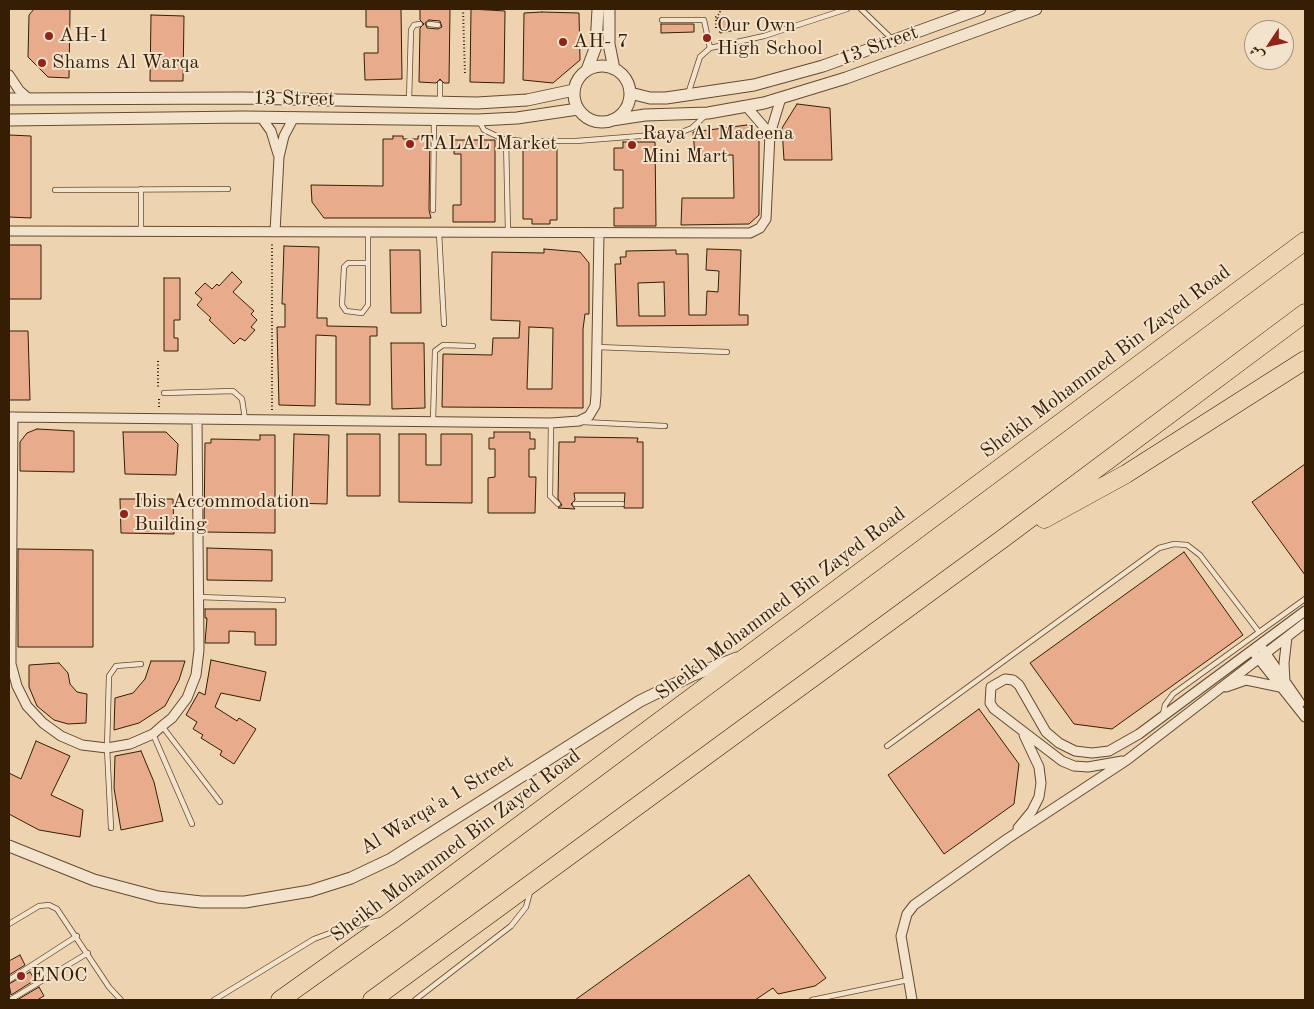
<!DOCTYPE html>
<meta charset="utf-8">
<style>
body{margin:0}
#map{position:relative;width:1314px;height:1009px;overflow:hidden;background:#edd3b0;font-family:"Old Standard TT",Amiri,serif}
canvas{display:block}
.frame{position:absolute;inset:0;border:10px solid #361e04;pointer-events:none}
.north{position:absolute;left:1244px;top:20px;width:50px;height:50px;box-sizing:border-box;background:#f3e2cc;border:1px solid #a7947c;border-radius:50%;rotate:236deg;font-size:14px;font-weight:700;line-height:20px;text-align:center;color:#361e04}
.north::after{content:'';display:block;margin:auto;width:18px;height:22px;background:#8f2418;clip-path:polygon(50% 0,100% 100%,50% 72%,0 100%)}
</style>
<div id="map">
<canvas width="1314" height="1009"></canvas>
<div class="frame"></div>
<div class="north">ش</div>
</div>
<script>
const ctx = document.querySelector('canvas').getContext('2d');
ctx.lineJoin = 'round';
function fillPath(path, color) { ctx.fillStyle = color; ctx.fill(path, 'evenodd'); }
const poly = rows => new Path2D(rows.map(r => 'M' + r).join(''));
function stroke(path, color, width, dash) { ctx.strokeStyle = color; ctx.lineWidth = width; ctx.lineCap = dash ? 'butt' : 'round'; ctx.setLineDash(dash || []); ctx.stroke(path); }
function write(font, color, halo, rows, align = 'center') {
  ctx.font = font + ' "Old Standard TT",serif'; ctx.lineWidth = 4; ctx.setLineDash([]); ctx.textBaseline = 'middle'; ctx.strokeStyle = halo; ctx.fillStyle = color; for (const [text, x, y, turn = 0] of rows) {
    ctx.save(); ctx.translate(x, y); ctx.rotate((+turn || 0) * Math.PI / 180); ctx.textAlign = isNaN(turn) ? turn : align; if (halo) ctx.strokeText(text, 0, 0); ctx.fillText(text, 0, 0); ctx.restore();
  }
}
const building = poly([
 [34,9,70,9,69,78,48,77,28,57,29,15,34,9],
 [366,9,401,9,402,79,365,80,364,53,378,53,378,27,366,27,366,9],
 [420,9,450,9,449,83,444,83,440,79,436,83,419,82,420,28,424,24,420,20,420,9],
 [429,20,440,21,442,27,438,29,427,28,425,23,429,20],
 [471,9,505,11,504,83,470,82,471,9],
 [542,12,579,13,580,60,553,83,523,80,524,13,542,12],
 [151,15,184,16,183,81,150,81,151,15],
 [726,17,736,30,720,33,717,18,726,17],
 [661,24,694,24,694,32,661,33,661,24],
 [797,104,830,108,832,160,784,160,782,128,797,104],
 [747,125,759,133,759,215,749,224,681,225,682,198,734,198,733,155,695,155,693,132,747,125],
 [9,135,31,136,31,218,9,217,9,135],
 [393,136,403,136,403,139,418,139,418,136,430,136,429,210,431,218,324,218,312,202,311,185,383,186,383,139,393,139,393,136],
 [454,140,495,140,495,222,453,222,453,205,461,205,461,154,454,154,454,140],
 [623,142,655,142,656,226,614,226,614,208,623,208,623,170,614,170,614,148,623,148,623,142],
 [523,148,557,148,557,220,550,220,550,224,532,224,532,219,523,219,523,148],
 [9,245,41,245,41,299,9,299,9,245],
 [284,246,319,247,317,318,327,318,327,326,377,327,377,336,370,336,370,405,336,404,336,336,316,335,315,406,279,405,277,327,285,327,285,304,282,304,284,246],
 [544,249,580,252,589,263,589,314,585,314,583,329,583,408,442,407,443,354,492,355,493,338,519,338,520,321,491,320,492,252,544,253,544,249],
 [529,327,553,328,552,389,527,389,529,327],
 [707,249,741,250,739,315,748,315,748,325,617,326,615,264,621,264,620,257,626,257,626,251,676,250,676,254,688,254,689,315,706,315,707,291,718,292,719,271,706,270,707,249],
 [664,282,665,316,639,316,638,283,664,282],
 [390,250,420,250,421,313,391,313,390,250],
 [232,272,242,282,233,292,254,311,251,314,257,320,251,327,255,330,245,341,240,338,234,344,209,320,211,318,197,305,202,299,195,293,205,283,212,289,217,284,219,286,232,272],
 [164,278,180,278,180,320,174,320,174,338,178,338,178,351,164,351,164,278],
 [9,331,28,331,30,400,9,400,9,331],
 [391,343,424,343,425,408,392,409,391,343],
 [37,429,74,431,74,472,20,471,20,442,27,433,37,429],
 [123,432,166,432,178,444,176,475,125,474,123,432],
 [494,432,530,432,530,439,535,439,535,449,529,449,529,477,536,477,535,513,488,513,488,478,495,477,495,449,489,449,489,438,494,438,494,432],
 [294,434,329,435,327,504,292,503,294,434],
 [347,434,380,434,380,496,347,496,347,434],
 [399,434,426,434,426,465,441,465,441,434,472,434,472,503,399,502,399,434],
 [260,435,275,435,275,533,204,532,205,443,211,443,211,439,260,440,260,435],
 [575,437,638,438,637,442,643,442,643,508,624,508,625,493,574,493,575,500,571,504,575,509,558,508,562,505,558,499,559,442,575,442,575,437],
 [1305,464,1305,575,1252,502,1305,464],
 [120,499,173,499,174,534,121,533,120,499],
 [207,548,272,550,272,581,207,580,207,548],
 [18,549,93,550,93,647,18,647,18,549],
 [1184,552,1243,635,1112,729,1074,724,1030,663,1184,552],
 [205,609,276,609,276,645,255,645,255,632,229,631,229,643,205,643,207,618,205,618,205,609],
 [211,660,266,672,260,701,221,693,215,707,237,721,239,718,256,729,234,764,220,755,222,751,201,738,203,735,193,729,197,722,186,715,199,692,205,695,211,660],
 [151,661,185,661,179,680,165,706,139,723,114,730,115,698,133,693,145,679,151,661],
 [59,663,68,673,70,684,77,692,87,694,86,723,68,724,54,720,37,706,29,687,29,665,59,663],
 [979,709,1019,764,1014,804,944,854,888,775,979,709],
 [36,741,70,756,51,795,83,810,80,837,39,830,9,814,9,773,21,779,36,741],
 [141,751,154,782,163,821,121,830,114,788,115,756,141,751],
 [749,875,826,978,815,986,778,994,773,988,755,1000,575,1000,749,875],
 [20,955,25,965,9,975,9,961,20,955],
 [30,972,35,980,11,995,9,984,30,972],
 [39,987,44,996,37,1000,17,1000,39,987]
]);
const path = poly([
 [463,9,465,75],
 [716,28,716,17,720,13,720,9],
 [158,361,158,387],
 [159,399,159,409],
 [272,410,272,242]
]);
const service = poly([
 [861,9,892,39],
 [662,20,704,20,710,48],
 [429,24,438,25],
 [688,94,700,57,710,48,764,36,847,9],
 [409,101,411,30,414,25,420,24],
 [440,101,440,83],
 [479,121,484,130,503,139,522,141,576,141,679,133,692,128,707,114],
 [506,139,508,232],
 [141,189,141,232],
 [55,190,228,189],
 [433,210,434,121],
 [368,232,368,305,362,313,346,311,342,305,344,267,348,263,368,263],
 [439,233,444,324],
 [597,347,727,352],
 [164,393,233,391,242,399,245,419],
 [433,421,435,351,443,345,473,346],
 [582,422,665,426],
 [551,423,550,496,558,504],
 [575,504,622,504],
 [199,597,283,600],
 [1163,714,1165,705,1173,694,1305,599],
 [162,726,220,802],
 [153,734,192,824],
 [887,746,1159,548,1174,544,1187,545,1200,555,1259,632],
 [111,828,107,748,109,676,116,666,141,664],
 [9,924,39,906,49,905,57,909,109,987,121,1000],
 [9,980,77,936],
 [10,1000,88,953],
 [214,1000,314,939,338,930,381,920],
 [415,1000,511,926,526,907,530,892],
 [812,1000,908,980]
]);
const minor = poly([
 [9,75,19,90,29,99],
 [746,106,770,134],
 [261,117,271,131,278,154],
 [9,231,750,233,760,228,766,219,770,134,781,98],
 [275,232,279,157,284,136,294,117],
 [9,417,551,423,579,421,589,416,595,406,596,395,599,233],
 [13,417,11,641,11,664,17,686,27,706,43,723,61,736,82,745,107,748,130,744,153,734,162,726,172,718,187,698,196,675,199,650,197,419],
 [1262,648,1300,703],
 [1255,654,1305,717],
 [1285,682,1284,663,1287,637],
 [1226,687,1246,680,1280,687],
 [1122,761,1088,767,1074,766,1062,761,994,709,990,703,991,687,1005,679,1013,680,1019,685,1046,732,1059,743,1075,751,1092,753,1109,751,1139,734,1305,611],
 [1018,828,1032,811,1039,797,1041,783,1039,767,1024,735],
 [912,1000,901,936,907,914,914,905,1007,839,1127,760,1305,623]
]);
const tertiary = poly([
 [609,9,609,44,614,69],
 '574 94a28 28 0 1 1 56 0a28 28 0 1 1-56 0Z',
 [587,70,596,46,598,9],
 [630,93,650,98,666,98,754,85,823,66,980,9],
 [9,99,243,98,477,103,527,100,574,90],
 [9,120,243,117,478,120,517,118,578,109],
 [612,120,645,115,708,113,764,103,846,78,1036,9],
 [9,846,94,880,158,897,201,902,245,902,310,891,351,878,391,859,640,701,693,675,737,658]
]);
const motorway = poly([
 [1044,519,1126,474,1305,360],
 [280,1000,395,918,1305,241],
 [372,1000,1001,540,1305,313]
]);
const markers = [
 [49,36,5,"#8f2418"],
 [707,38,5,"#8f2418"],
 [563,42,5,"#8f2418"],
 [42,63,5,"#8f2418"],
 [410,144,5,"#8f2418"],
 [632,145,5,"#8f2418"],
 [124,514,5,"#8f2418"],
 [21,976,5,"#8f2418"]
];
const poiNames = [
 ["Our Own",717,26],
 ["High School",717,49],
 ["AH-1",59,36],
 ["AH- 7",573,42],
 ["Shams Al Warqa",52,63],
 ["Raya Al Madeena",642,134],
 ["Mini Mart",642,157],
 ["TALAL Market",420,144],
 ["Ibis Accommodation",134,502],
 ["Building",134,525],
 ["ENOC",31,976]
];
const streetNames = [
 ["13 Street",879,46,-20],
 ["13 Street",294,99,1],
 ["Sheikh Mohammed Bin Zayed Road",1106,362,-37],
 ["Sheikh Mohammed Bin Zayed Road",781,604,-37],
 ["Al Warqa'a 1 Street",437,805,-31],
 ["Sheikh Mohammed Bin Zayed Road",456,846,-37]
];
fillPath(building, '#e8ac8d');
stroke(building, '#361e04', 1);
stroke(service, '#644b2f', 6);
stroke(minor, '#644b2f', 11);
stroke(tertiary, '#644b2f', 13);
stroke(motorway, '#361e04', 19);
stroke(path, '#361e04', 2, [1, 2.5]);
stroke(service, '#f3e2cc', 4.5);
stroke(minor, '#f3e2cc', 9);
stroke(tertiary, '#f3e2cc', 11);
stroke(motorway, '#edd3b0', 18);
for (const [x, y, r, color] of markers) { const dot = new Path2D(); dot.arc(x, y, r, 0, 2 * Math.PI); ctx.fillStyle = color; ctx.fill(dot); stroke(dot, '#f3e2cc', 2); }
write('20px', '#361e04', '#f3e2cc', poiNames, 'left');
write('20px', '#361e04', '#f3e2cc', streetNames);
</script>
